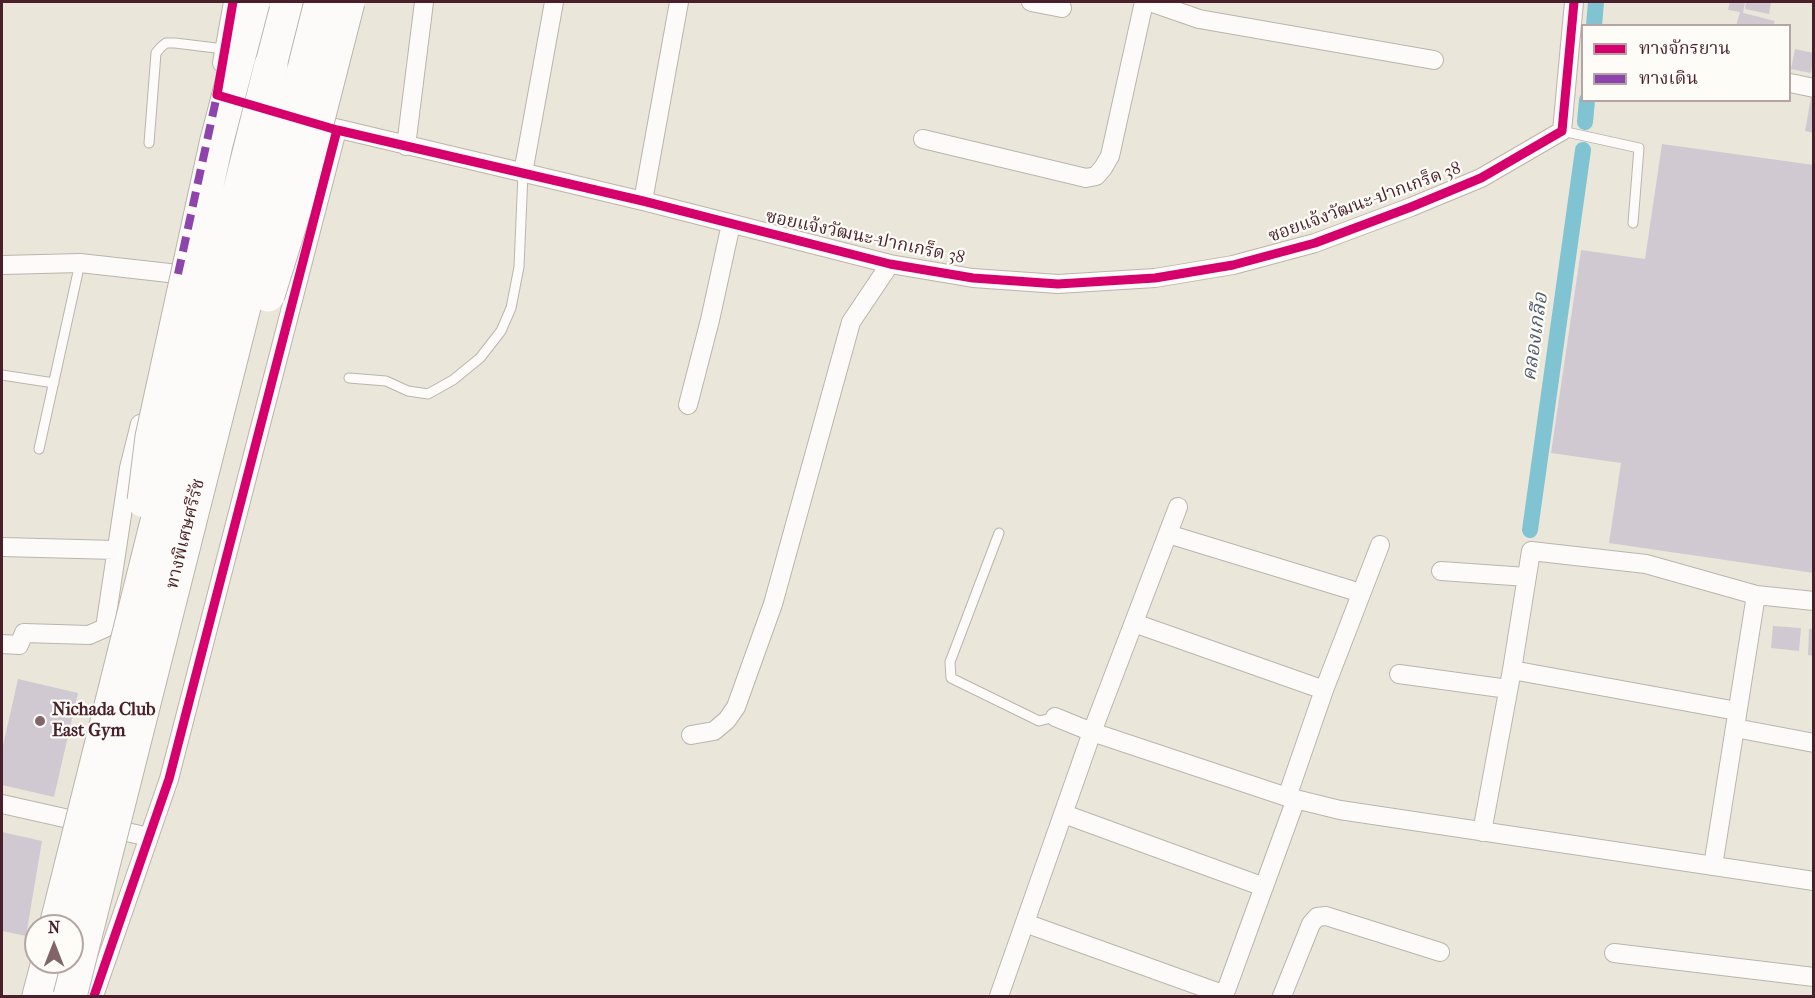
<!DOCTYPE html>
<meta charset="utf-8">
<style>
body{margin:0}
#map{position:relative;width:1815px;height:998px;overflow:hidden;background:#ebe6da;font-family:"IM FELL French Canon","Noto Serif Thai",serif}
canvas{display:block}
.frame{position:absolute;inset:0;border:3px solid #4a1f2b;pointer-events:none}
.legend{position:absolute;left:1581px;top:24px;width:210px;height:78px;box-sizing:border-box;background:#fdfcf7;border:2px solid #b5a4a5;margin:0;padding:8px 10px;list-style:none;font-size:18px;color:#4a1f2b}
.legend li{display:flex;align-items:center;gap:12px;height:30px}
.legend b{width:30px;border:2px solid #b5a4a5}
.north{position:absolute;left:24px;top:914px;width:60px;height:60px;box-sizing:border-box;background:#fdfcf7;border:2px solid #b5a4a5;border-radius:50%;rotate:0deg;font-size:16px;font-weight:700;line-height:24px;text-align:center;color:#4a1f2b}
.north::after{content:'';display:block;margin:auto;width:21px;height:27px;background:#826568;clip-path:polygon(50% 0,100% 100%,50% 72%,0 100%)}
</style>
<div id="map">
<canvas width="1815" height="998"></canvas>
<div class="frame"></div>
<ul class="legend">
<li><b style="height:8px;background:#d6006c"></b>ทางจักรยาน</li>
<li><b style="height:8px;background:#8e44ad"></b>ทางเดิน</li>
</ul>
<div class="north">N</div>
</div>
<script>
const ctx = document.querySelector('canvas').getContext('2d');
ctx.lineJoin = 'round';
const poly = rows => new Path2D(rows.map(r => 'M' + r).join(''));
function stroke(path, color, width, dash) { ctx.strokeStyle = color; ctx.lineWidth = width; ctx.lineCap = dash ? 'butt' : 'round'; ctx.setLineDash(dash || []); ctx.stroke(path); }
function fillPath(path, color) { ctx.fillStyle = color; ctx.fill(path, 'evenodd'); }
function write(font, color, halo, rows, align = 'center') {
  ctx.font = font + ' "IM FELL French Canon","Noto Serif Thai",serif'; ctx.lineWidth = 4.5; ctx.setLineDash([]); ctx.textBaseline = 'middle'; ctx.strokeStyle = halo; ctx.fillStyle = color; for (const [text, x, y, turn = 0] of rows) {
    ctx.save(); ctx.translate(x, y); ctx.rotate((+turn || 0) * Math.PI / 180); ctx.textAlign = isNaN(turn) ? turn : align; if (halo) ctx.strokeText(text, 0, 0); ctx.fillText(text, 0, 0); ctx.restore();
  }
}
const canal = poly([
 [1594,26,1596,2],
 [1585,122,1587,100],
 [1530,530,1583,150]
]);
const building = poly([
 [1730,2,1745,2,1743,13,1775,21,1773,26,1736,26,1740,12,1728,10],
 [1746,2,1771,2,1769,14,1745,9],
 [1795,49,1814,53,1811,73,1791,69],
 [1812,92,1814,92,1814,133,1805,131],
 [1662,144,1814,165,1814,573,1609,543,1621,463,1551,453,1581,250,1645,259],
 [1773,626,1801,628,1799,651,1771,648],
 [1809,629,1814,629,1814,656,1808,655],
 [18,679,78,693,54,797,2,785,2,750],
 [2,832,42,841,26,936,2,931]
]);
const lane = poly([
 [1562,131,1639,148,1633,223],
 [149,143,156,53,161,47,166,43,175,43,224,49],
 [2,375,54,383],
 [349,378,386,381,408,391,428,394,453,380,480,358,501,331,511,308,519,267,523,173],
 [39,449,80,263],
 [999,533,950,662,951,678,1039,721,1055,717]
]);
const street = poly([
 [1031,2,1062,8],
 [1150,2,1199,19,1434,60],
 [222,63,233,2],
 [1790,83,1814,88],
 [310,122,643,201,890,264,973,278,1058,284,1155,278,1233,265,1315,243,1411,207,1481,178,1562,131,1574,2],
 [923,139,1086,178,1096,176,1103,168,1110,156,1144,2],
 [406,146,424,2],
 [523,173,554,2],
 [643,201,679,2],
 [2,265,80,263,178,274,192,268],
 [688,405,710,320,731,224],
 [1168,534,1361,593],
 [2,547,116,550],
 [1441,571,1527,577],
 [1134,623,1324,690],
 [2,644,19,645,24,633,89,635,105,628,129,468,140,424],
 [1512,670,1737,711],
 [1399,674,1508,689],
 [1055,717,1092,732,1287,797,1340,810,1814,881],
 [1735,728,1814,743],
 [691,735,714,731,727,720,736,707,773,604,851,322,890,264],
 [1287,797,1324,690,1380,545],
 [2,804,149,837],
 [1064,814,1264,887],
 [1482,832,1512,670,1531,551,1646,564,1756,595,1814,601],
 [1713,866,1756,595],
 [1025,923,1225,995],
 [1614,953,1814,977],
 [94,996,169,779,337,130],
 [999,996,1092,732,1178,507],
 [1224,996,1296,799],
 [1282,996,1311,924,1317,917,1326,916,1440,952]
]);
const highway = poly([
 [271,65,287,2],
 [39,996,48,962]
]);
const highwayBridge = poly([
 [268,295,296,205,348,2],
 [144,501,152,437,216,144,253,2],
 [56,926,271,65],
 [70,996,321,2]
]);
const quiet = poly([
 [178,274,217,95]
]);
const cycleway = poly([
 [233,2,217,95,337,130,643,201,890,264,973,278,1058,284,1155,278,1233,265,1315,243,1411,207,1481,178,1562,131,1574,2],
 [94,996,169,779,337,130]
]);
const markers = [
 [40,721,6,"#826568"]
];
const streetNames = [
 ["ซอยแจ้งวัฒนะ-ปากเกร็ด 38",1365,203,-20],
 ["ซอยแจ้งวัฒนะ-ปากเกร็ด 38",865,238,12],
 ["ทางพิเศษศรีรัช",186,534,-76]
];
const poiNames = [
 ["Nichada Club",52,711],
 ["East Gym",52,732]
];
const waterNames = [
 ["คลองเกลือ",1536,337,-82]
];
stroke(canal, '#80c4d3', 16);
fillPath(building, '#d1c9d2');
stroke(lane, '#bbb4ad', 11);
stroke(street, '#bbb4ad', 20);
stroke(highway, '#bbb4ad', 35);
stroke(lane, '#fcfbf9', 9);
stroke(street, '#fcfbf9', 18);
stroke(highway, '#fcfbf9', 33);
stroke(highwayBridge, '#bbb4ad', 35, []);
stroke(highwayBridge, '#fcfbf9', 33);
stroke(quiet, '#8e44ad', 8, [15, 8]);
stroke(cycleway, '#d6006c', 9);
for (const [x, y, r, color] of markers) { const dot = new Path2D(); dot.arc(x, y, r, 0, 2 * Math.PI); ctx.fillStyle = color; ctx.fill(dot); stroke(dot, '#fdfcf7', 2); }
write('18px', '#4a1f2b', '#fdfcf7', streetNames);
write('bold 18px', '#4a1f2b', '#fdfcf7', poiNames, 'left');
write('italic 20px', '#4d5b6d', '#fdfcf7', waterNames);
</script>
